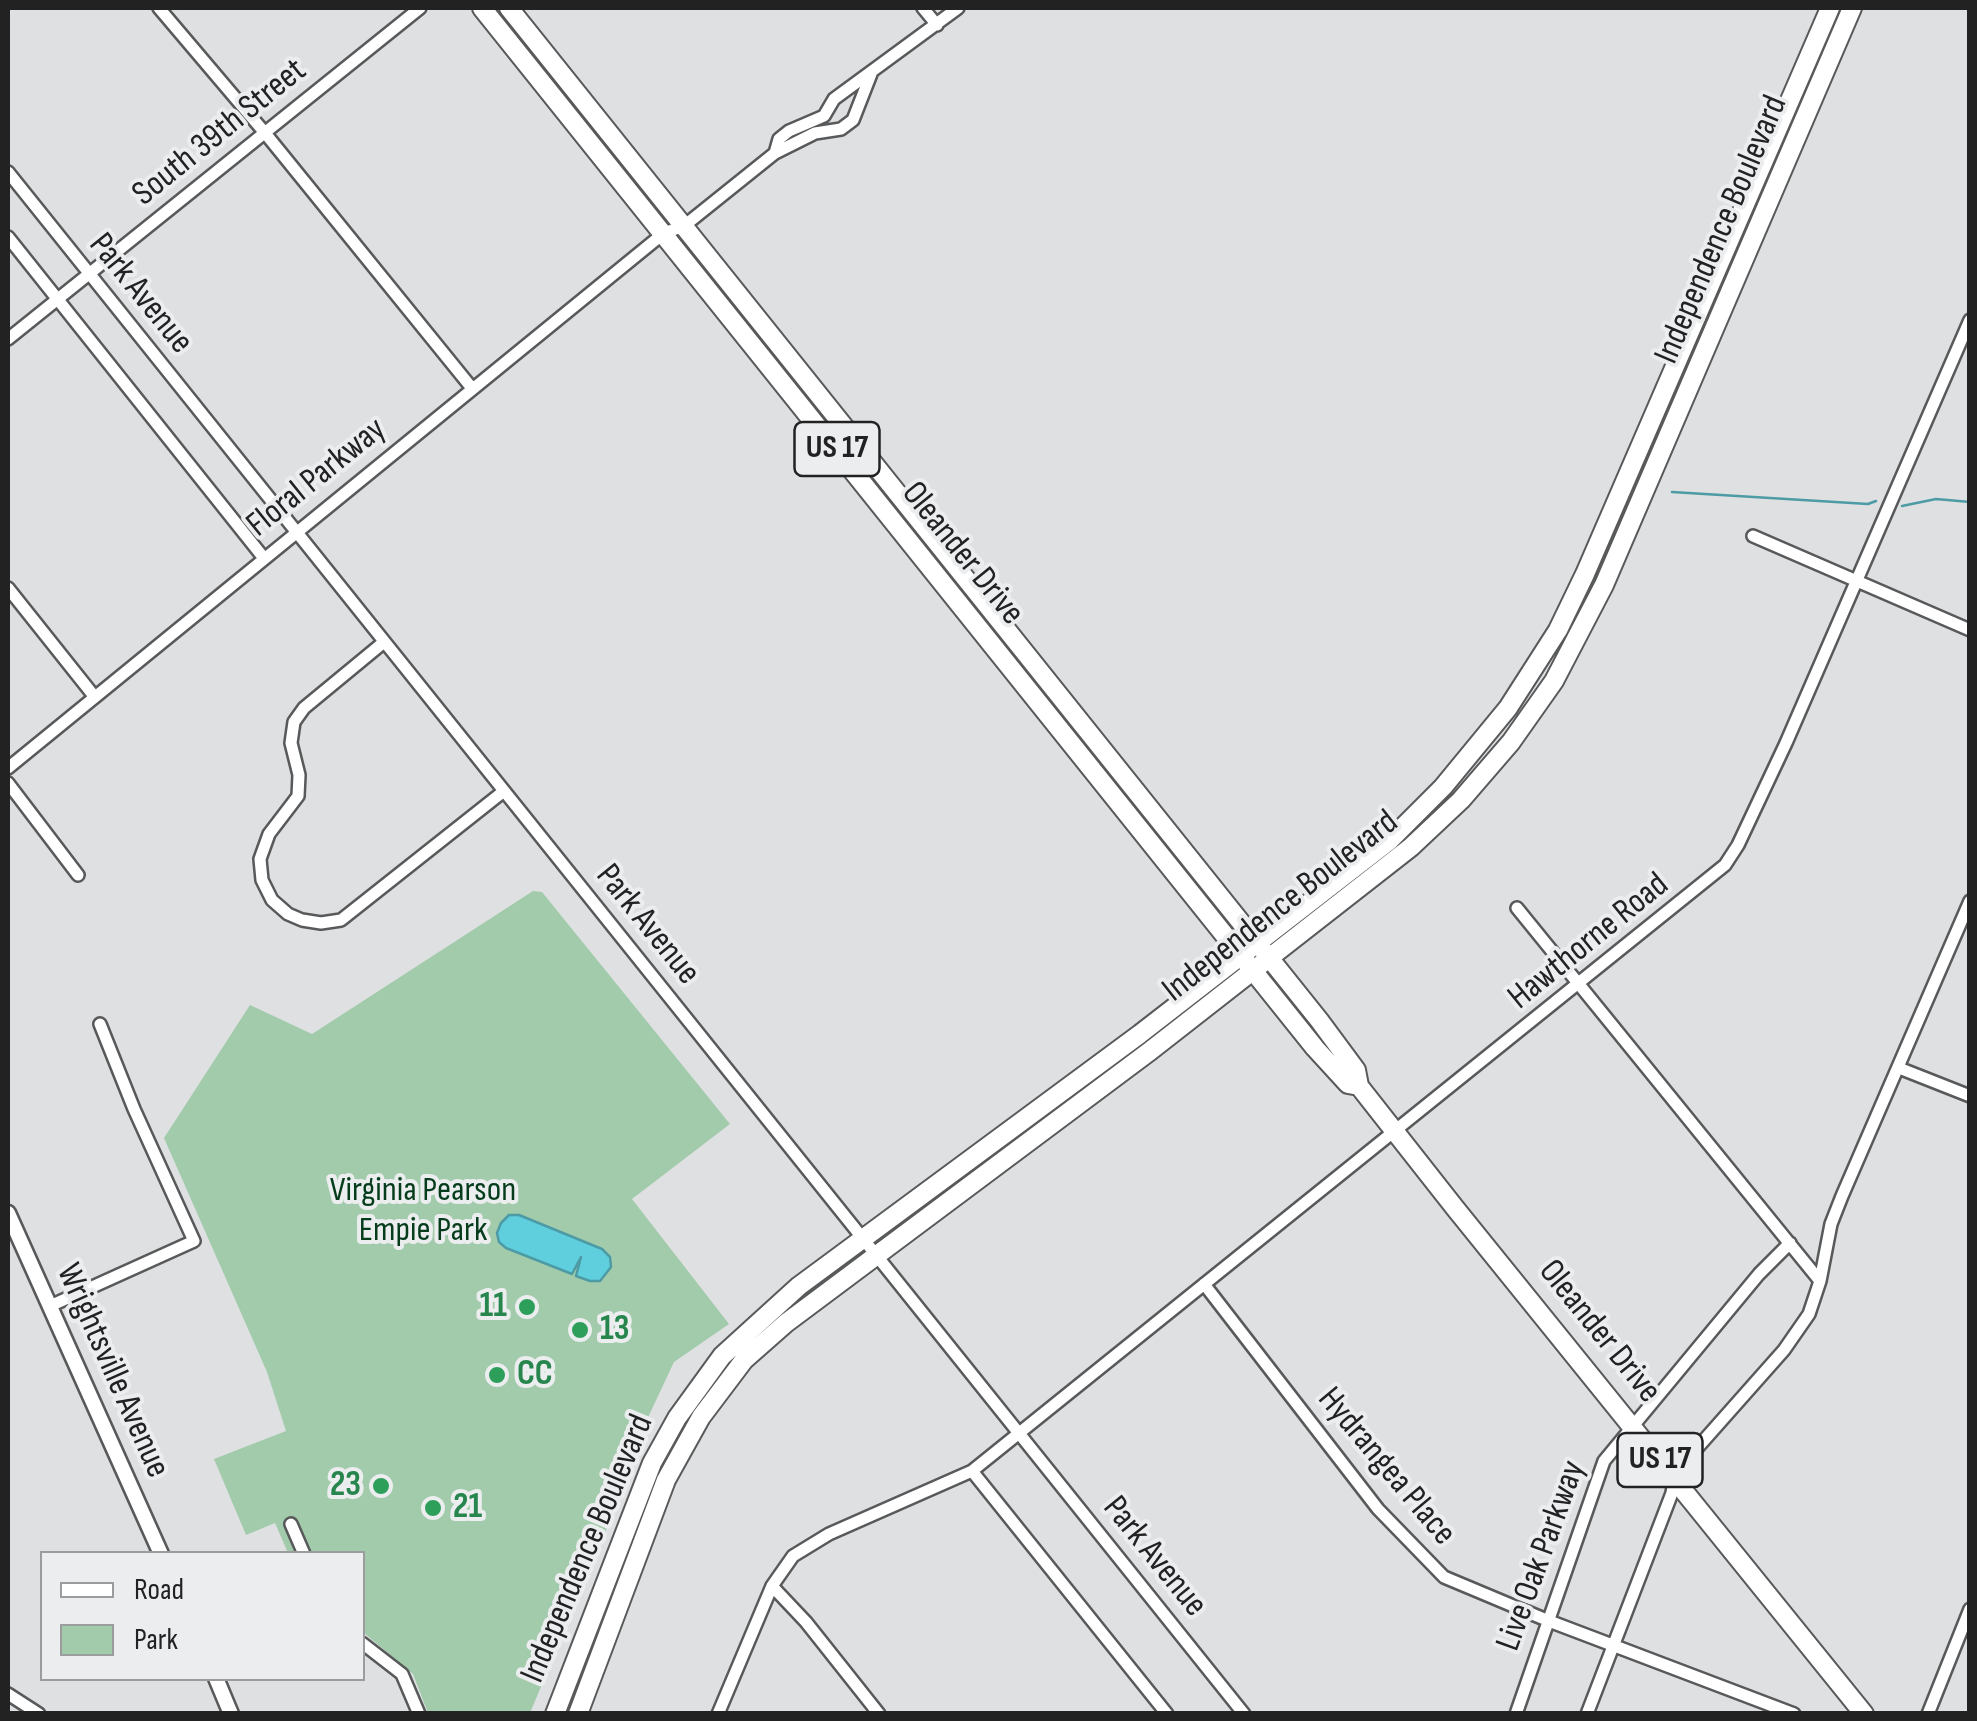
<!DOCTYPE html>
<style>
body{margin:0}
#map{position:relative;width:1977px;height:1721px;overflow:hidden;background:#dfe0e2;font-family:"Sofia Sans Condensed",sans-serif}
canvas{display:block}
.frame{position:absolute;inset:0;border:10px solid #222223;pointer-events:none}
.legend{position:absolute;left:40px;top:1551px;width:325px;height:130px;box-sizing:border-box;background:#ecedef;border:2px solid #9b9c9d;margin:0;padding:12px 18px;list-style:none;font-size:30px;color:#222223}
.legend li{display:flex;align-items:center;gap:20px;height:50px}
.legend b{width:50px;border:2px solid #9b9c9d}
</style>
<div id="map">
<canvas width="1977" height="1721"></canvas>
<div class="frame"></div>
<ul class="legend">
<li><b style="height:12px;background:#fff"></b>Road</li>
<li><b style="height:28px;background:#a1cbab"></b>Park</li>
</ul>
</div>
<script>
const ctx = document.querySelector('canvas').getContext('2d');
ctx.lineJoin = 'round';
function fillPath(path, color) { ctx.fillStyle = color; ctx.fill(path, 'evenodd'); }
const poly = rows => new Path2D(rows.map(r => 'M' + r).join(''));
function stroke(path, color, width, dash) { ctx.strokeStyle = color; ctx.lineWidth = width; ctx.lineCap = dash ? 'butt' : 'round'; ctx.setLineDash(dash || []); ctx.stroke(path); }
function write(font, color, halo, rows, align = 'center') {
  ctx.font = font + ' "Sofia Sans Condensed",sans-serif'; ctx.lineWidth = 8; ctx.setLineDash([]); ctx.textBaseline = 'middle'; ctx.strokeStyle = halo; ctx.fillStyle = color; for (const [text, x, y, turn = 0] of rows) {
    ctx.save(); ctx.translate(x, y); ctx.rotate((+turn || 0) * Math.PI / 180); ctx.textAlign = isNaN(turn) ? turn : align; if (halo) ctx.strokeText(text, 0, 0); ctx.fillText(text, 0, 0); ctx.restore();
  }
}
const green = poly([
 [533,891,542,892,730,1124,632,1199,729,1324,674,1362,643,1428,602,1541,530,1713,428,1713,413,1674,363,1632,362,1554,288,1553,275,1523,246,1535,214,1459,286,1431,267,1372,164,1138,250,1005,312,1034]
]);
const water = poly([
 [509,1215,519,1215,602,1249,610,1257,611,1267,600,1281,590,1281,576,1276,581,1257,572,1274,506,1248,499,1242,497,1233,501,1223,509,1215]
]);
const stream = poly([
 [1672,492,1868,504,1876,501],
 [1902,506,1936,499,1970,502]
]);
const minor = poly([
 [159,8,265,133,471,387],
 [923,8,937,25],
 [775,153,779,139,789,131,824,116,834,99,958,8],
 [8,172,1244,1714],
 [8,237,263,557],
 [8,339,420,8],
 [1753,536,1970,630],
 [8,588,94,696],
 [384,642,304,708,294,722,291,743,299,775,298,796,269,834,260,859,262,880,272,900,288,914,302,920,321,923,341,920,504,791],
 [8,768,664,233,684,226,775,153,815,133,841,129,853,120,871,74],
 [8,783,78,875],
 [1517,908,1820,1281],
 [1899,1068,1970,1096],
 [1204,1284,1378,1509,1444,1577,1549,1621,1794,1714],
 [50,1306,194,1241,134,1109,100,1024],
 [972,1471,1167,1714],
 [291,1524,304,1554],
 [772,1586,806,1622,879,1714],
 [362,1643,402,1674,419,1714],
 [8,1694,39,1714],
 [718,1714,772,1586,793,1556,829,1534,972,1471,1725,865,1738,845,1786,743,1970,320],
 [1516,1714,1604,1461,1759,1274,1790,1243],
 [1587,1714,1672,1493,1675,1473,1784,1350,1809,1314,1820,1281,1831,1224,1842,1196,1970,901],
 [1928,1714,1970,1609]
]);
const tertiary = poly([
 [8,1213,161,1554],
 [216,1678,231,1714]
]);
const secondary = poly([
 [555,1714,652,1463,677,1418,722,1356,799,1286,1140,1034,1389,841,1443,787,1508,708,1558,630,1585,574,1830,8],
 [578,1714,666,1480,701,1417,744,1360,786,1323,1150,1051,1411,847,1461,800,1511,742,1554,681,1604,585,1852,8]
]);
const primary = poly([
 [482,8,1315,1048,1348,1084,1359,1086],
 [509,8,1319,1020,1356,1070,1359,1086,1455,1208,1864,1714]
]);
const markers = [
 [527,1307,10,"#2e9e5b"],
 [580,1330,10,"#2e9e5b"],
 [497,1375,10,"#2e9e5b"],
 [381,1486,10,"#2e9e5b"],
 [433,1508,10,"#2e9e5b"]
];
const shields = [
 [837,449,85],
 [1660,1460,85]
];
const shieldNames = [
 ["US 17",837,449],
 ["US 17",1660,1460]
];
const streetNames = [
 ["South 39th Street",220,133,-39],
 ["Independence Boulevard",1722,230,-67],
 ["Park Avenue",140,294,51],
 ["Floral Parkway",317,478,-39],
 ["Oleander Drive",962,554,51],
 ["Independence Boulevard",1281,907,-38],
 ["Park Avenue",647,925,51],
 ["Hawthorne Road",1589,942,-39],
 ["Oleander Drive",1599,1332,51],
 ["Wrightsville Avenue",112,1371,66],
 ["Hydrangea Place",1386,1467,50],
 ["Independence Boulevard",588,1549,-67],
 ["Live Oak Parkway",1542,1556,-70],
 ["Park Avenue",1154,1557,51]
];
const parkNames = [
 ["Virginia Pearson",423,1191],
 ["Empie Park",423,1231]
];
const leisureNames = [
 ["11",507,1307,"right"],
 ["13",600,1330],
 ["CC",517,1375],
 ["23",361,1486,"right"],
 ["21",453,1508]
];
fillPath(green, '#a1cbab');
fillPath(water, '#5fcfdd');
stroke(water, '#4d9ba5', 2.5);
stroke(stream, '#4d9ba5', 2.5);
stroke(minor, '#58595a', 16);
stroke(tertiary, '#58595a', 19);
stroke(secondary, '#58595a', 22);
stroke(primary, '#58595a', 22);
stroke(minor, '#fff', 11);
stroke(tertiary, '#fff', 14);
stroke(secondary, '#fff', 18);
stroke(primary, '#fff', 18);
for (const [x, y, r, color] of markers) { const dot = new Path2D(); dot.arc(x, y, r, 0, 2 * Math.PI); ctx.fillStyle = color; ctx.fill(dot); stroke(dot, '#ecedef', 4); }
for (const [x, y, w] of shields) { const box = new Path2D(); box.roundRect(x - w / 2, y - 27, w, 54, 8); ctx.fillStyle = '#ecedef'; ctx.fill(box); stroke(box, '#222223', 2.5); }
write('bold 32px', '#222223', null, shieldNames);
write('35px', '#222223', '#ecedef', streetNames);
write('35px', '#053d1c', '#ecedef', parkNames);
write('bold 35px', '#27864d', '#ecedef', leisureNames, 'left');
</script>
